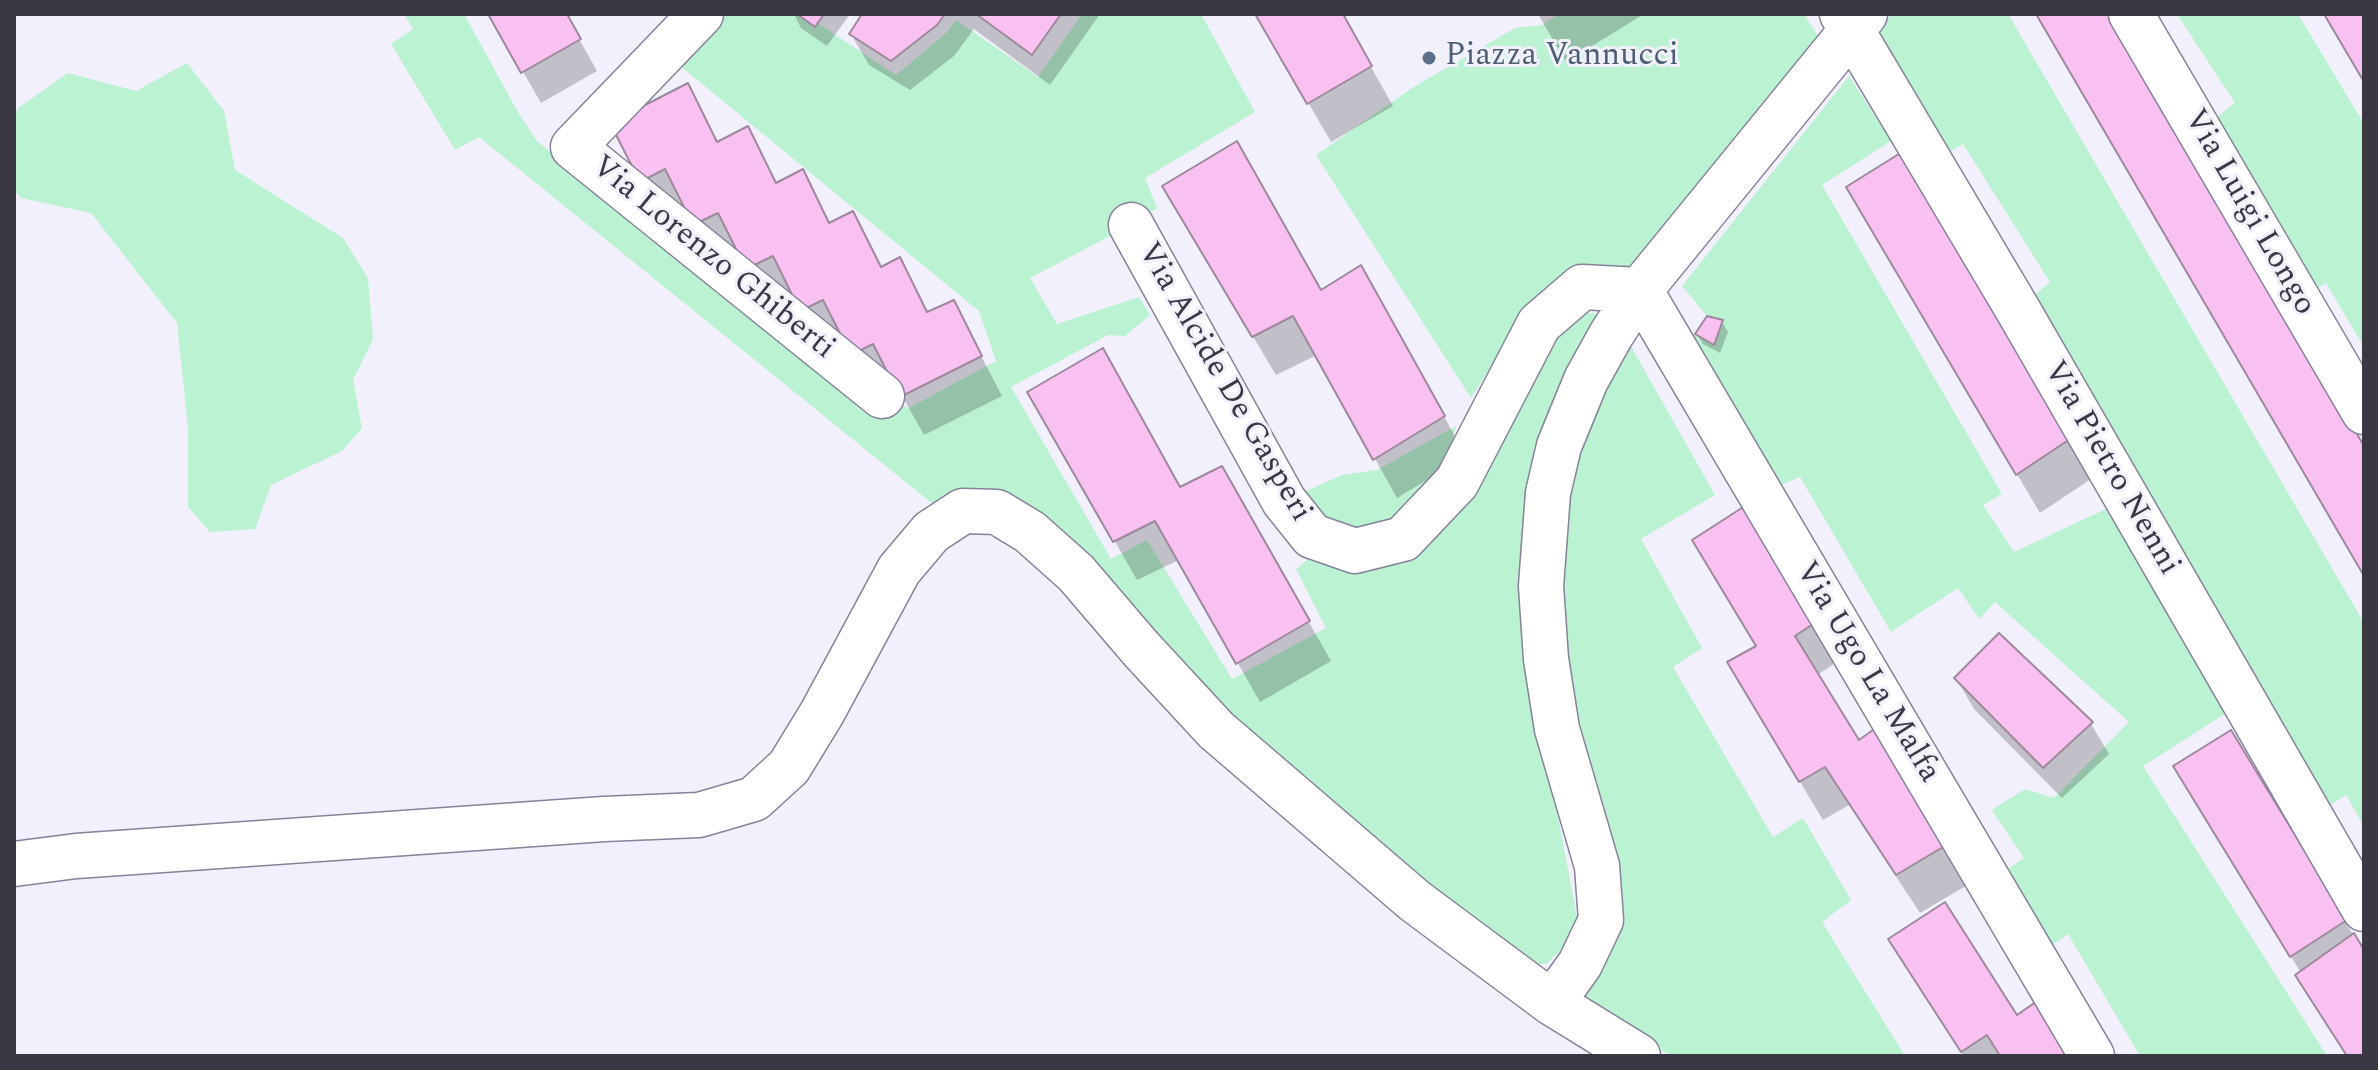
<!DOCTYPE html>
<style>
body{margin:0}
#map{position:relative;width:2378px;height:1070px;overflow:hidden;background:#f2f0fc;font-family:Spectral,serif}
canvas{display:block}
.frame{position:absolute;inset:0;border:16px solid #393843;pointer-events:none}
</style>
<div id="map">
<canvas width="2378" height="1070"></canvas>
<div class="frame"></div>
</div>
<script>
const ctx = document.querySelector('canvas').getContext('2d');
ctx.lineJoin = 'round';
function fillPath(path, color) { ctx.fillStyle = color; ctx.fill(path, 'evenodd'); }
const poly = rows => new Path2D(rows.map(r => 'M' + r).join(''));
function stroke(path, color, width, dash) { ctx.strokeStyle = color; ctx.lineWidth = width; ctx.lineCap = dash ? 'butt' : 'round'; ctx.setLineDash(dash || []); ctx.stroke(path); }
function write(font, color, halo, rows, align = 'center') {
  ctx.font = font + ' Spectral,serif'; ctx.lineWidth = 6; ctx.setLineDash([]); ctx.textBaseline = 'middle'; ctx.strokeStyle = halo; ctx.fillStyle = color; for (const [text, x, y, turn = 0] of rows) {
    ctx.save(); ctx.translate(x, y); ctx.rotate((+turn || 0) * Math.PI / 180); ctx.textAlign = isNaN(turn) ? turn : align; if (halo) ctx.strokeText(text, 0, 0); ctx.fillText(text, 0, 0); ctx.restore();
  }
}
const green = poly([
 [404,14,464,14,519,114,537,141,868,415,882,396,909,408,996,361,979,311,674,61,722,14,804,14,896,75,946,33,956,20,1038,77,1082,14,1201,14,1255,112,1145,178,1157,208,1131,225,1030,278,1057,324,1139,297,1150,315,1125,336,1108,335,1011,387,1111,559,1147,540,1232,679,1326,628,1296,569,1316,553,1352,566,1530,370,1578,310,1604,316,1528,503,1521,622,1577,917,1567,944,1546,964,1516,964,1244,742,1065,547,939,509,479,137,455,150,391,44,413,29],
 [1559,14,1804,14,1818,36,1635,273,1525,312,1471,398,1316,155,1412,88,1515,28,1542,25],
 [1892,14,2008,14,2364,623,2364,827,2346,795,2311,817,2244,702,2143,766,2327,1056,2140,1056,2068,934,2034,957,1989,882,2024,858,1992,810,2025,789,2054,798,2129,722,1995,602,1979,619,1958,588,1891,632,1800,477,1760,494,1675,351,1695,334,1714,344,1723,320,1707,316,1682,286,1849,76,1891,141,1822,185,2002,494,1983,505,2014,552,2127,499,2018,310,2050,282,1963,144,1931,163,1864,51],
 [2177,14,2298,14,2364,124,2364,347,2326,283,2300,301,2200,130,2235,103],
 [187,63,224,111,235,170,343,238,368,278,373,339,353,380,362,428,342,451,271,485,255,529,210,532,188,507,188,428,177,323,91,213,21,198,14,190,14,117,18,108,68,73,136,91],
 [1628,341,1715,495,1641,539,1702,648,1673,667,1773,837,1803,818,1851,900,1822,922,1905,1056,1671,1056,1576,996,1613,927,1556,659,1561,518,1583,415],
 [1456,426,1443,472,1397,523,1359,536,1284,501,1342,475,1377,470]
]);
const shadow = poly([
 [490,14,565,14,597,71,541,103],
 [794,14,850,14,827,46,801,28],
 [864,14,1100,14,1050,85,974,29,954,56,910,90,869,65,851,34],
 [1257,14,1341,14,1393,106,1331,142],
 [1538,14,1644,14,1566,62],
 [687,86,719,143,747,129,777,184,802,172,831,224,852,214,882,268,899,260,929,314,953,302,1002,396,924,435,902,396,770,307,664,220,642,181],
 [1902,154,2091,479,2040,513,1871,227],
 [1187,226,1321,292,1383,307,1466,456,1397,498,1317,355,1276,375],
 [1722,322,1728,332,1720,353,1703,344,1697,334],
 [1030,393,1180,489,1221,468,1331,661,1260,702,1179,560,1137,580],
 [1747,507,1840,660,1817,675,1858,742,1877,730,1969,884,1920,913,1849,805,1823,820,1752,702,1758,647],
 [1956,678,2091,724,2109,754,2062,798,1974,709],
 [2193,797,2345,921,2364,954,2364,1056,2347,1056,2301,973],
 [1890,940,2016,1018,2072,1056,1964,1056]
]);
const building = poly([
 [488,14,567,14,581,39,521,73,488,14],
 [797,14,824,14,815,27,797,14],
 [862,14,945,14,937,25,891,61,849,34,862,14],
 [976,14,1061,14,1032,55,976,14],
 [1255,14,1343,14,1372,66,1307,104,1255,14],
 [2036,14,2112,14,2364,446,2364,576,2036,14],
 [2324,14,2364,14,2364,82,2324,14],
 [688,83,717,142,748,126,776,183,803,169,829,223,853,211,881,267,900,257,927,312,954,300,982,356,900,397,873,344,851,355,823,300,800,311,773,256,746,269,718,213,693,225,665,169,640,182,610,123,688,83],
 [1237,141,1321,290,1361,265,1445,416,1373,460,1293,316,1252,337,1162,186,1237,141],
 [1902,152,2070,439,2016,475,1846,187,1902,152],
 [1707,316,1723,320,1714,345,1695,334,1707,316],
 [1103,348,1180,487,1222,466,1310,621,1236,664,1155,521,1113,542,1027,392,1103,348],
 [1748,504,1819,620,1795,636,1859,740,1877,727,1948,844,1896,875,1825,767,1799,782,1727,662,1756,646,1692,540,1748,504],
 [1999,633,2093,722,2043,768,1954,678,1999,633],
 [2231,730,2347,920,2290,957,2173,766,2231,730],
 [1945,902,2017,1015,2040,999,2074,1056,2000,1056,1987,1035,1961,1052,1888,939,1945,902],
 [2354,933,2364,950,2364,1056,2347,1056,2295,975,2354,933]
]);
const minor = poly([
 [701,14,573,147,882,396],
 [1842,14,2018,310,2364,909],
 [2131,14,2364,412],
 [1131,225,1284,501,1312,536,1355,551,1403,539,1457,482,1539,324,1582,287,1640,290],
 [1640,290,2092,1056],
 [14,864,76,856,604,819,699,815,754,799,789,767,822,713,899,570,931,532,963,511,997,512,1030,532,1076,573,1141,649,1216,730,1415,901,1552,1003,1638,1056],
 [1552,1003,1580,964,1601,920,1597,866,1557,729,1546,659,1541,586,1548,493,1559,446,1586,380,1611,335,1640,290,1865,14]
]);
const markers = [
 [1429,58,8,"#5c6f8a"]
];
const serviceNames = [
 ["Piazza Vannucci",1445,58]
];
const streetNames = [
 ["Via Luigi Longo",2248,213,60],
 ["Via Lorenzo Ghiberti",712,259,39],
 ["Via Alcide De Gasperi",1223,383,60],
 ["Via Pietro Nenni",2110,469,60],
 ["Via Ugo La Malfa",1866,673,59]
];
fillPath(green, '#baf2d2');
fillPath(shadow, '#0003');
fillPath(building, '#f9c1f2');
stroke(building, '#9e889b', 2);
stroke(minor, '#85829b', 47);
stroke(minor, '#fff', 44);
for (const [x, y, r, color] of markers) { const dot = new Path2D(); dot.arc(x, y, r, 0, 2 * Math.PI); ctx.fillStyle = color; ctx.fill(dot); stroke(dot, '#f2f0fc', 3); }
write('32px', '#4e5e75', '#f2f0fc', serviceNames, 'left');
write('32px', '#393843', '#f2f0fc', streetNames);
</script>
